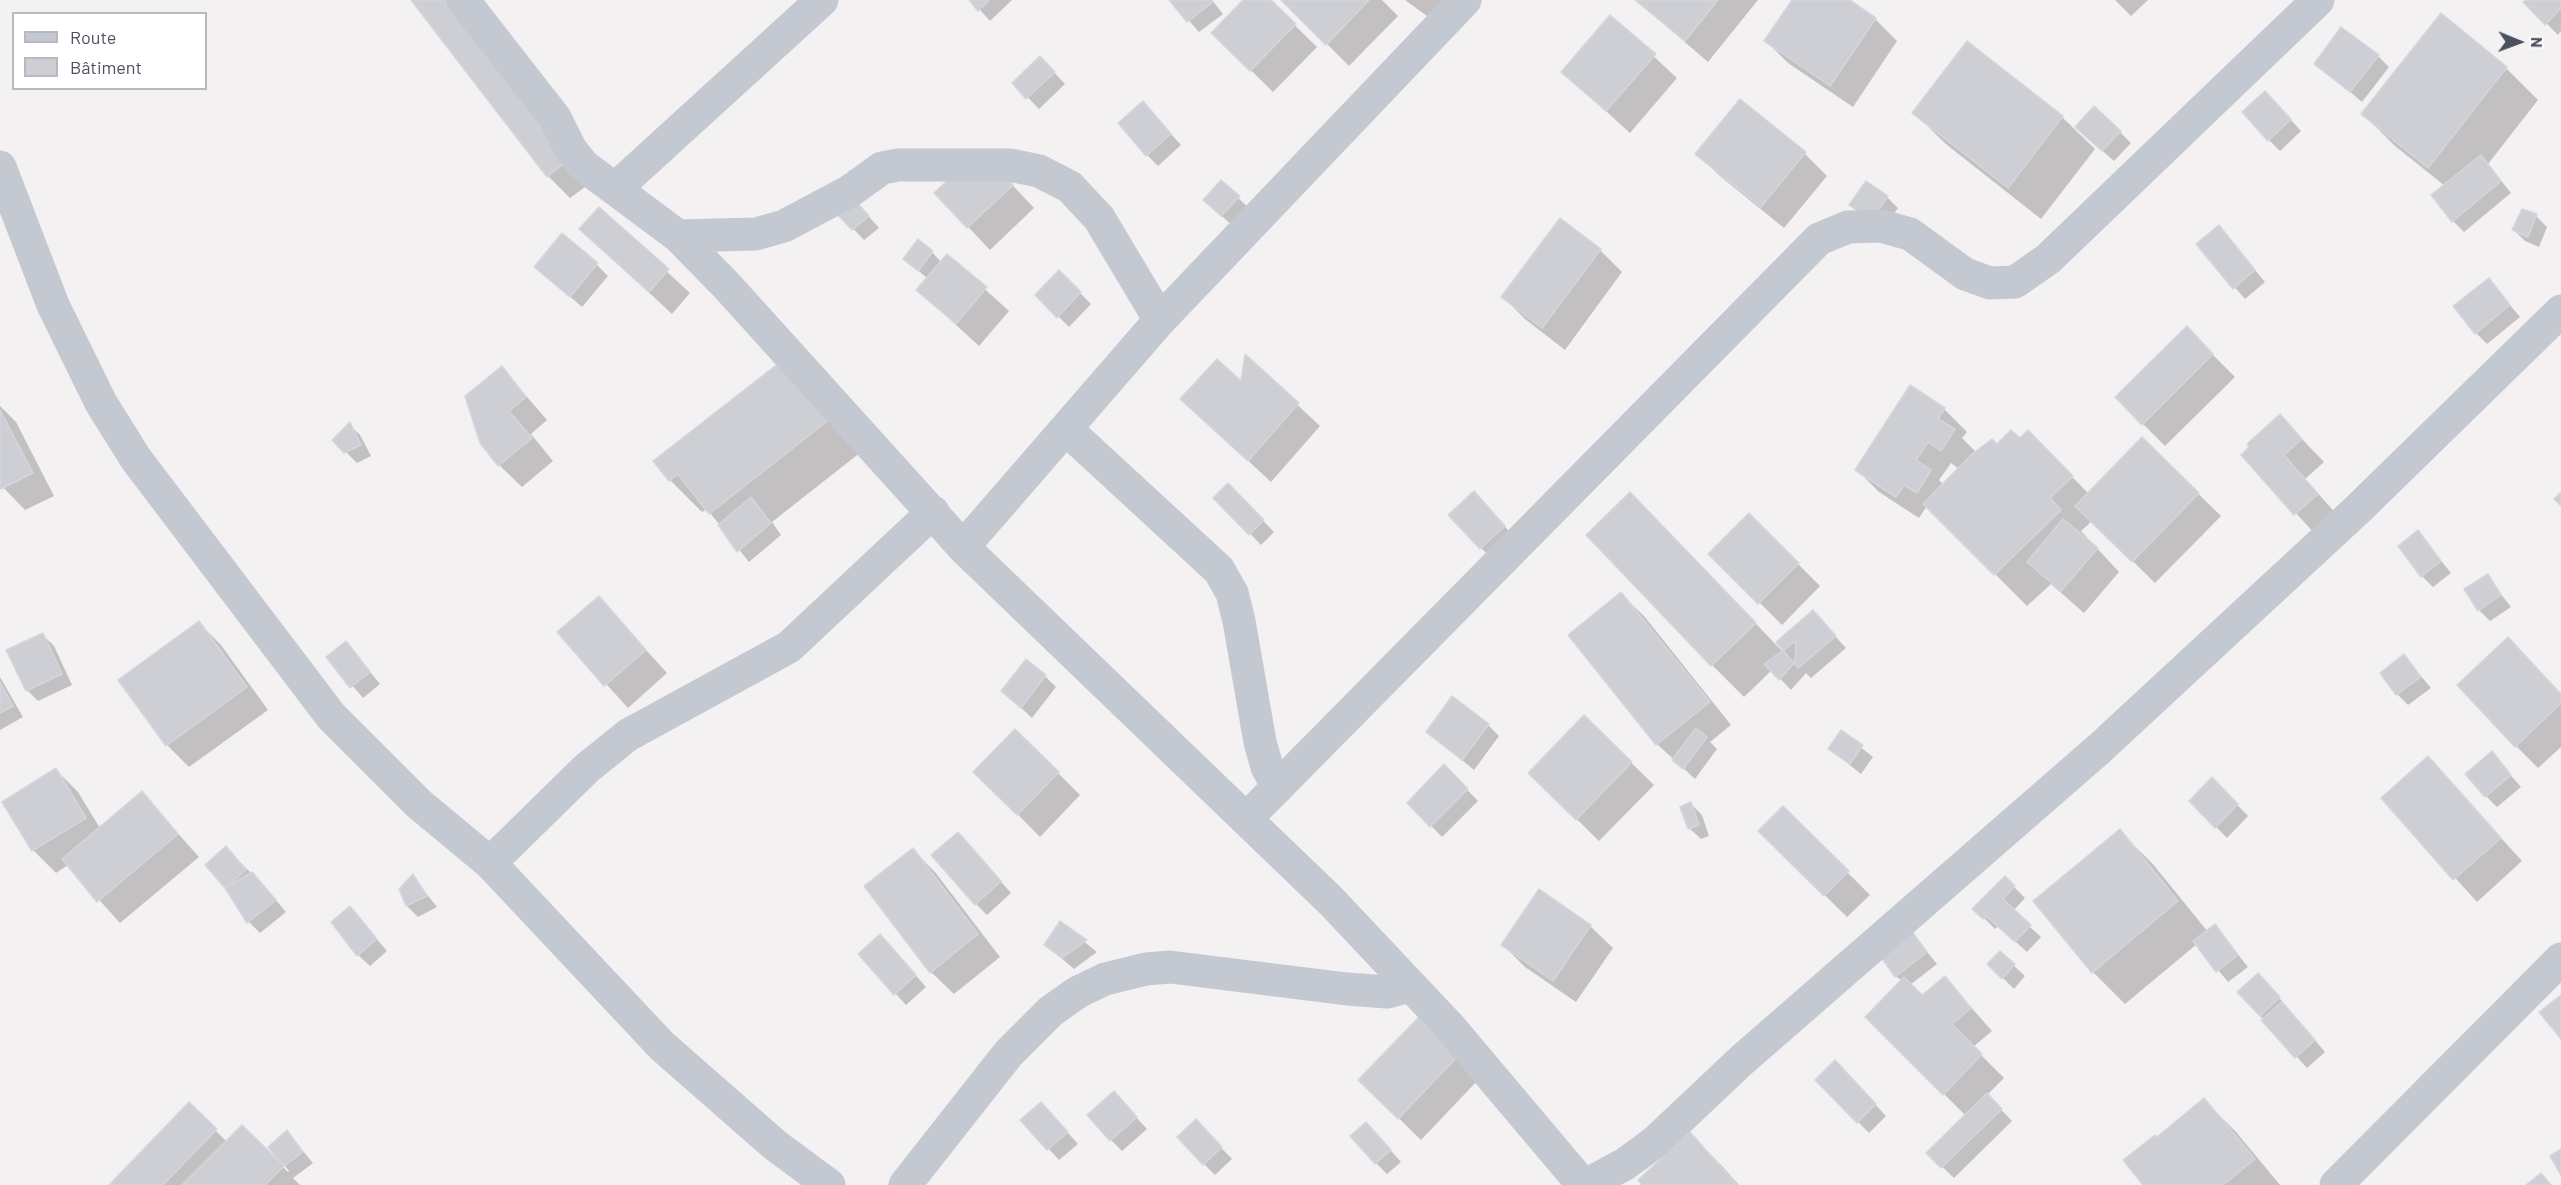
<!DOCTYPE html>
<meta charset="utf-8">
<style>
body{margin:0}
#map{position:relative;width:2561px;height:1185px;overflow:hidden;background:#f3f1f1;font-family:Barlow,sans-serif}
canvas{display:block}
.legend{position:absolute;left:12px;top:12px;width:195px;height:78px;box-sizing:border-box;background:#fff;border:2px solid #b7b9be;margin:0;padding:8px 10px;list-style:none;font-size:18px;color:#4a505d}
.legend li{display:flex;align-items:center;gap:12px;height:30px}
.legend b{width:30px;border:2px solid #b7b9be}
.north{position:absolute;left:2489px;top:12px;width:60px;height:60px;-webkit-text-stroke:4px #fff;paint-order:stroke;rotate:91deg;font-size:16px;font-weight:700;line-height:24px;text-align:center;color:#4a505d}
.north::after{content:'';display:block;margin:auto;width:21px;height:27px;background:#4a505d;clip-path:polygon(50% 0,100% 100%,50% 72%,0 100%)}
</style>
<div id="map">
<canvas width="2561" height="1185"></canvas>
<ul class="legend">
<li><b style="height:8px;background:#c3c8d1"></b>Route</li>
<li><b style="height:16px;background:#cecfd5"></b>Bâtiment</li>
</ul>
<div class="north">N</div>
</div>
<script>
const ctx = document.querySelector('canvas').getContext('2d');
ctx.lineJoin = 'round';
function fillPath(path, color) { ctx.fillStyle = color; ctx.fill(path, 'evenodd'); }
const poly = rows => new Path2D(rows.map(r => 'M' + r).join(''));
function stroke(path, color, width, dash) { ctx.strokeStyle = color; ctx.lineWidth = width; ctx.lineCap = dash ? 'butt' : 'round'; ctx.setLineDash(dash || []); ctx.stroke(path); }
const shadow = poly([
 [413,0,448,0,589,184,570,198,548,176],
 [971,0,1012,0,990,21],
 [1171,0,1212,0,1223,14,1199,32],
 [1245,0,1269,0,1317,47,1273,92,1213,33],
 [1283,0,1382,0,1398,16,1349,66],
 [1405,0,1455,0,1438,24],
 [1636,0,1758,0,1708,62],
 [1794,0,1848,0,1875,19,1897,41,1853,107,1788,63,1766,41],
 [2115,0,2148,0,2131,16],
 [2527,0,2561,0,2561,31,2558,35,2525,2],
 [2441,16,2506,68,2538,100,2488,164,2511,193,2464,232,2453,221,2445,186,2395,146,2363,114],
 [1611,17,1677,78,1630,133,1563,72],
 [2378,56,2389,67,2362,102,2316,63],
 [1051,69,1065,84,1039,109,1014,83],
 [1740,101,1805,154,1827,176,1784,228,1720,176,1697,154],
 [1143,103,1181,145,1158,166,1147,155],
 [2276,104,2301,131,2280,151,2269,140],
 [1914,113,2062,117,2095,149,2041,219,1947,145],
 [2120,132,2131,143,2114,161,2088,138],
 [1002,174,1034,208,990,250,936,193],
 [1221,182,1250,209,1233,226,1216,211],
 [1887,197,1898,208,1883,230,1862,216],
 [599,209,690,293,672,314,581,229],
 [864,211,879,228,864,240,839,214],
 [2536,216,2547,227,2539,247,2525,241,2514,230],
 [2219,227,2265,282,2245,299,2198,244],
 [1600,250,1622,272,1565,350,1525,319,1503,297],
 [932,252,942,263,948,256,1009,311,979,346,918,290,928,279,905,259],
 [597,265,608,276,582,307,536,267],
 [1059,272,1091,304,1069,327,1037,295],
 [2489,280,2520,317,2487,344,2476,333],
 [2209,351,2235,377,2165,446,2143,424],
 [1246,357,1320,426,1271,482,1182,399,1242,384],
 [784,361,861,452,772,522,781,535,749,562,707,509,702,512,670,480],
 [502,368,547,420,531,434,553,461,522,487,499,465],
 [1910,387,1944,409,1967,432,1962,438,1977,453,2020,440,2028,432,2088,493,2142,439,2221,516,2155,583,2092,521,2081,531,2119,572,2084,613,2051,584,2027,606,1927,506,1919,518,1879,492,1857,470],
 [1951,463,1959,469,1944,485,1939,480],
 [0,406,16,422,54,496,25,510,0,484],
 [2280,416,2324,462,2305,479,2339,517,2317,536,2243,456],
 [350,425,360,435,371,456,357,463,334,440],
 [1228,485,1274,532,1261,545,1216,498],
 [1485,504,1515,538,1492,559,1481,548],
 [1749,515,1820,586,1782,625,1711,554],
 [1662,526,1783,652,1813,612,1846,648,1811,678,1806,673,1791,690,1772,670,1744,697,1712,665],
 [2418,532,2451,573,2433,587,2422,576],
 [2487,576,2511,607,2490,621,2479,610],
 [1621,594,1644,616,1731,725,1710,742,1717,749,1695,779,1657,744,1570,635],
 [599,598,667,673,628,708,559,632],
 [199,623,221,645,268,710,189,767,167,745],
 [43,635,54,646,72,685,38,701,27,690],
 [346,643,380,684,363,698,328,657],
 [2404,656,2431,688,2408,705,2397,694],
 [1045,676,1056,687,1032,718,1003,691],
 [0,677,23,717,0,730],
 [2561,694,2561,747,2538,768,2516,746],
 [1584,717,1654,785,1599,841,1530,773],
 [1488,725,1499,736,1474,770,1428,732],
 [1841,732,1873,757,1861,774,1830,749],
 [2491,753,2521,787,2497,807,2486,796],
 [2428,758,2522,861,2477,902,2383,798],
 [1444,766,1478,801,1442,837,1409,803],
 [56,770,78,792,100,828,142,793,199,857,120,923,68,865,56,873,33,850,4,802],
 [976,772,1058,773,1080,795,1040,837],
 [2212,779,2248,816,2227,838,2191,801],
 [1691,804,1702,815,1709,836,1701,839,1689,828],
 [1783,808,1870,895,1847,917,1760,831],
 [2119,831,2152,863,2208,932,2215,926,2248,967,2228,982,2197,944,2125,1004,2093,972],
 [969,845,1011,893,987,915,976,904],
 [226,848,263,885,286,912,260,933,249,922,226,887],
 [913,850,935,872,1000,957,954,994,931,972],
 [413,877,437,907,418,917,407,906,401,889],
 [2005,878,2025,898,2013,911,2041,937,2027,952,1998,926,1995,929,1975,909],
 [1539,891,1590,926,1613,948,1576,1002,1525,967,1503,945],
 [350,908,387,951,370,966,358,955],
 [1061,923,1097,952,1074,969,1046,945],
 [1911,932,1937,964,1910,985,1922,997,1945,978,1992,1031,1973,1047,2004,1078,1987,1095,2012,1121,1954,1178,1928,1153,1966,1116,1867,1017,1902,981,1896,976],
 [891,947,926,987,906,1005,860,954],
 [2000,953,2025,976,2014,989,1989,964],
 [2269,986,2325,1052,2307,1068,2239,992],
 [1418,1020,1479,1079,1421,1140,1360,1080],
 [1846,1073,1886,1116,1869,1133,1817,1080],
 [2204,1100,2236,1132,2280,1185,2145,1185,2157,1139],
 [189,1104,227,1142,242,1127,288,1172,289,1171,270,1147,287,1132,313,1163,293,1178,300,1185,111,1185],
 [1124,1104,1147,1129,1122,1151,1111,1140],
 [1052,1115,1078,1144,1059,1160,1022,1120],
 [1207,1133,1232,1159,1215,1175,1204,1164],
 [1690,1134,1722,1166,1739,1185,1644,1185],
 [1377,1135,1401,1162,1387,1174,1376,1163]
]);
const building = poly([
 [411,0,445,0,567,161,547,177,411,0],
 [969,0,989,0,978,11,969,0],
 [1169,0,1211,0,1213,2,1187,22,1169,0],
 [1243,0,1271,0,1296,24,1250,71,1211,33,1243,0],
 [1281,0,1369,0,1326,45,1281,0],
 [1635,0,1718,0,1685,41,1635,0],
 [1792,0,1850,0,1876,18,1830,86,1764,41,1792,0],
 [2525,0,2561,0,2561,8,2545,25,2523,2,2525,0],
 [2441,13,2507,67,2428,168,2361,114,2441,13],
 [1610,15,1656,54,1606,111,1561,72,1610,15],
 [2341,27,2379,55,2350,92,2314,64,2341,27],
 [1967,41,2063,116,2008,188,1912,113,1967,41],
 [1040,56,1055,72,1026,99,1012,83,1040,56],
 [2265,91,2291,119,2268,141,2242,112,2265,91],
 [1740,99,1806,152,1761,207,1695,154,1740,99],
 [1143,101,1171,134,1146,156,1118,123,1143,101],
 [2094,106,2121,131,2102,151,2075,127,2094,106],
 [980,150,1013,185,967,228,934,193,980,150],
 [2481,155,2501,181,2452,222,2431,195,2481,155],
 [1221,180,1240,196,1221,216,1203,200,1221,180],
 [1866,181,1888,196,1871,220,1849,205,1866,181],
 [853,198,869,216,852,230,837,214,853,198],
 [599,207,669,269,649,292,579,229,599,207],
 [2522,209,2537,214,2528,237,2512,230,2522,209],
 [1560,218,1601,249,1542,328,1501,297,1560,218],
 [2219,225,2255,270,2233,289,2196,244,2219,225],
 [562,233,598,263,570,297,534,267,562,233],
 [918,239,933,251,918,271,903,259,918,239],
 [947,254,987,287,956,324,916,290,947,254],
 [1059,270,1081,292,1057,318,1035,295,1059,270],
 [2489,278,2510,305,2475,334,2453,306,2489,278],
 [2187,326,2213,354,2142,425,2115,397,2187,326],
 [1245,354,1299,403,1248,461,1180,399,1217,359,1241,381,1245,354],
 [784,359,830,419,709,514,678,474,669,481,653,461,784,359],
 [502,366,526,397,509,411,532,438,498,466,480,443,465,396,502,366],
 [1910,385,1945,408,1938,419,1955,429,1941,451,1928,442,1916,460,1931,470,1917,493,1904,485,1896,497,1855,470,1910,385],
 [0,410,33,473,1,489,0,487,0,410],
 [2280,414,2302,439,2284,455,2318,494,2294,515,2241,455,2249,447,2247,444,2280,414],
 [350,422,361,445,344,453,332,440,350,422],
 [2011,430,2020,438,2028,430,2073,476,2050,498,2061,510,1994,575,1923,504,1971,455,1992,439,1997,444,2011,430],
 [2142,437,2199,493,2132,562,2075,506,2142,437],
 [1228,483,1264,520,1249,535,1213,498,1228,483],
 [1474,491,1505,526,1480,549,1448,515,1474,491],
 [1630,492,1756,623,1711,666,1586,535,1630,492],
 [2561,492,2561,506,2554,499,2561,492],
 [751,497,771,523,737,552,718,525,751,497],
 [1749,513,1799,563,1758,604,1708,554,1749,513],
 [2063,519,2098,548,2061,591,2027,562,2063,519],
 [2418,530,2441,561,2421,577,2398,546,2418,530],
 [2488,574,2501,595,2478,611,2464,589,2488,574],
 [1621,592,1710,702,1656,745,1568,635,1621,592],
 [599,596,646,650,604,686,557,632,599,596],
 [1813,610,1836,636,1798,668,1776,642,1813,610],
 [199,621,247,687,166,746,118,680,199,621],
 [43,633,62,674,26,691,6,650,43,633],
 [2508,637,2561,694,2561,703,2515,747,2457,685,2508,637],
 [346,641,370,672,350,688,326,657,346,641],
 [1796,641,1795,662,1779,680,1764,664,1796,641],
 [2404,654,2421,677,2396,695,2380,673,2404,654],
 [1026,659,1046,675,1021,708,1001,691,1026,659],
 [0,682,13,706,0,713,0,682],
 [1452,696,1489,724,1462,760,1426,732,1452,696],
 [1584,715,1632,762,1576,820,1528,773,1584,715],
 [1696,728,1707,737,1683,769,1672,760,1696,728],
 [1015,729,1059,772,1017,815,973,772,1015,729],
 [1841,730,1863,745,1850,764,1828,749,1841,730],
 [2492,751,2511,775,2485,797,2465,774,2492,751],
 [2428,756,2501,838,2453,880,2381,798,2428,756],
 [1444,764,1468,789,1430,827,1407,803,1444,764],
 [56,768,86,818,32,851,2,802,56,768],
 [2212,777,2238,804,2215,828,2189,801,2212,777],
 [142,791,178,834,97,902,62,859,142,791],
 [1691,802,1699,825,1688,829,1680,807,1691,802],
 [1783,806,1849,871,1824,896,1758,831,1783,806],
 [2120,829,2178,901,2092,973,2033,901,2120,829],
 [958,832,1001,881,975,905,931,855,958,832],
 [226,846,246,870,225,888,205,865,226,846],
 [913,848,978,934,930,973,864,886,913,848],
 [252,872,276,900,247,923,225,888,252,872],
 [413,874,427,896,406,906,399,889,413,874],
 [2005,876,2015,886,2003,899,2031,925,2015,942,1986,916,1983,919,1972,909,2005,876],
 [1539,889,1591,925,1553,981,1501,945,1539,889],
 [350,906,377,939,357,956,331,922,350,906],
 [1060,921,1087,940,1062,958,1044,945,1060,921],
 [2215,924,2238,955,2216,972,2193,941,2215,924],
 [1911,930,1927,952,1895,977,1879,954,1911,930],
 [880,934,916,975,894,995,858,954,880,934],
 [2000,951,2015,964,2002,979,1987,964,2000,951],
 [2258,973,2280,997,2260,1016,2237,992,2258,973],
 [1945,976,1971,1008,1952,1024,1982,1054,1943,1095,1865,1017,1904,977,1922,995,1945,976],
 [2561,995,2561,1039,2539,1012,2561,995],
 [2282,1002,2315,1040,2295,1058,2261,1020,2282,1002],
 [1418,1018,1458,1056,1398,1119,1358,1080,1418,1018],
 [1835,1060,1876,1104,1857,1123,1815,1080,1835,1060],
 [1114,1091,1137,1117,1110,1141,1087,1115,1114,1091],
 [1987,1093,2002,1109,1941,1168,1926,1153,1987,1093],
 [2204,1098,2255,1159,2223,1185,2143,1185,2123,1160,2155,1135,2157,1137,2204,1098],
 [189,1102,217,1129,163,1185,109,1185,189,1102],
 [1041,1102,1068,1132,1047,1150,1020,1120,1041,1102],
 [1196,1119,1222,1147,1203,1165,1177,1137,1196,1119],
 [1366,1122,1391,1150,1375,1164,1350,1136,1366,1122],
 [242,1125,284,1166,265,1185,182,1185,242,1125],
 [287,1130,303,1152,284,1166,268,1147,287,1130],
 [1690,1132,1737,1185,1642,1185,1638,1180,1690,1132],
 [2561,1149,2561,1175,2550,1156,2561,1149],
 [2541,1173,2551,1185,2526,1185,2541,1173]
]);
const minor = poly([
 [463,0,555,118,571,150,584,166,678,236,727,286,963,547,1331,901,1448,1025,1583,1185],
 [0,167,53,305,101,403,136,459,331,716,419,804,490,863,662,1046,775,1145,829,1185],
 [616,188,822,0],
 [678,236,756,234,784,226,850,191,882,168,898,165,1010,165,1039,171,1070,187,1099,218,1160,320],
 [1066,429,1219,570,1232,593,1239,621,1260,742,1267,767,1278,787],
 [963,547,1160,320,1465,0],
 [1246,819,1819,239,1848,227,1881,226,1910,234,1965,274,1990,283,2015,282,2048,259,2318,0],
 [490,863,587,768,628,735,789,647,933,512],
 [905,1185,1008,1054,1051,1011,1078,992,1105,979,1146,969,1170,967,1347,989,1387,992,1410,986],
 [1586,1185,1625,1164,1655,1142,1742,1060,2099,749,2356,511,2561,311],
 [2336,1185,2561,959]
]);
fillPath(shadow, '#0003');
fillPath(building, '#cecfd5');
stroke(building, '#d5d6dc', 1.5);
stroke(minor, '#c3c8d1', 33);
</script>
